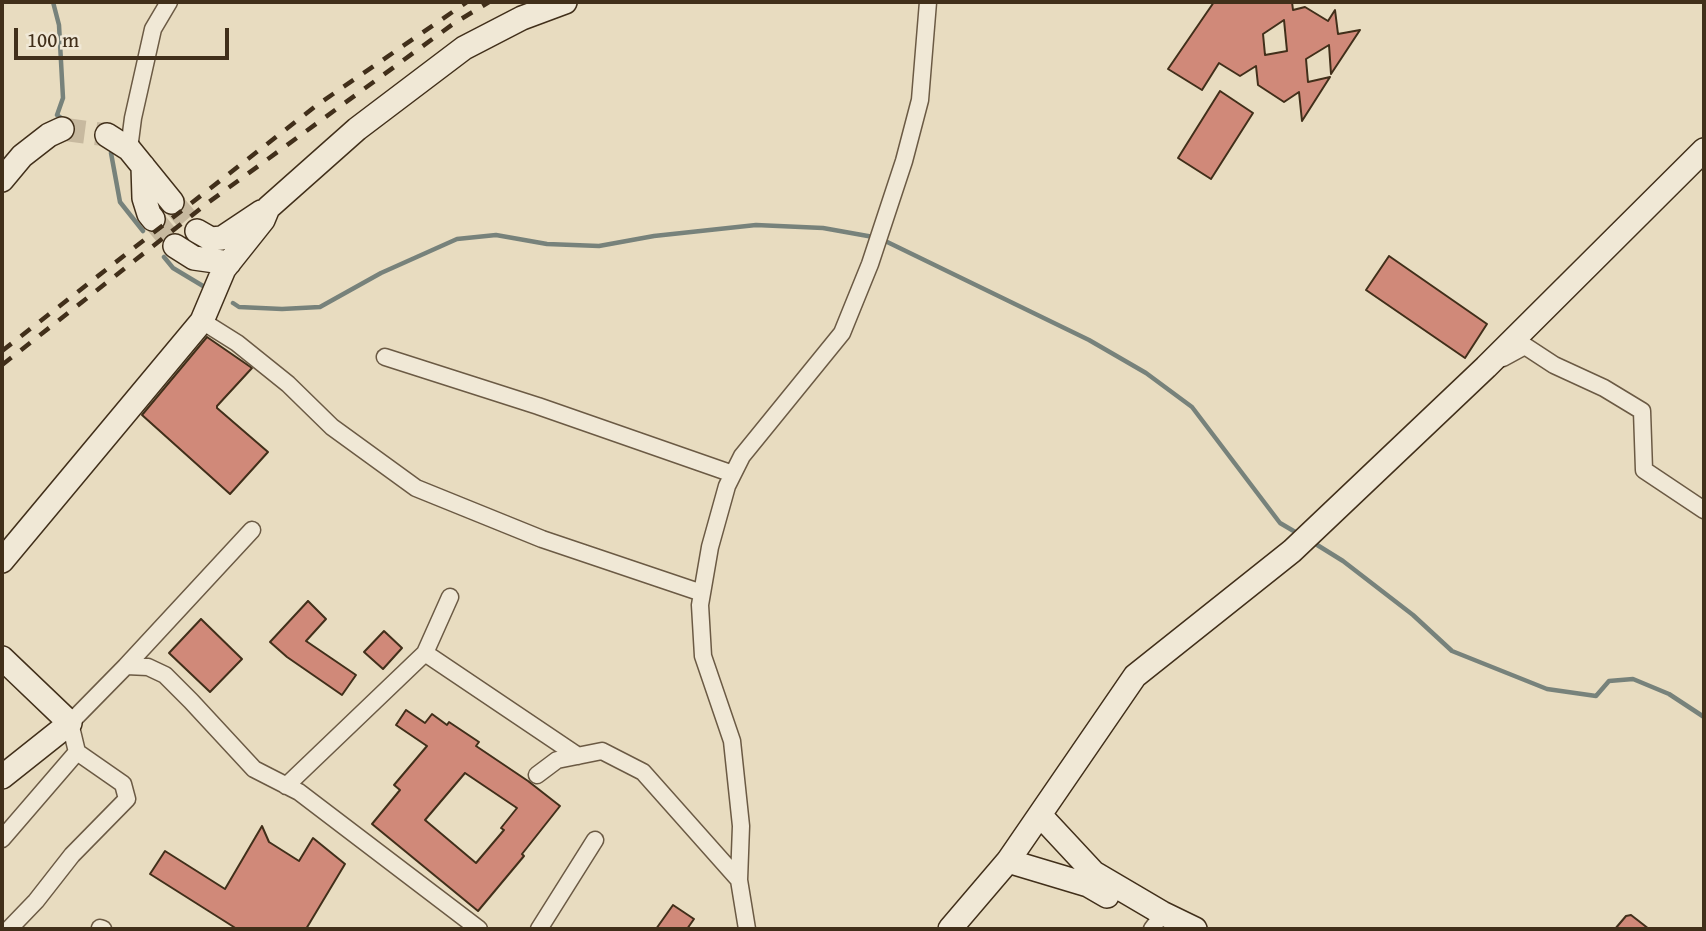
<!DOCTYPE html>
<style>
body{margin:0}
#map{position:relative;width:1706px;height:931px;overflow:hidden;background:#e8dcc0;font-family:"Gentium Book Plus",serif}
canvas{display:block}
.frame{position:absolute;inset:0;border:4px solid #412f1a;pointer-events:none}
.scale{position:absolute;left:14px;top:28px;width:215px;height:32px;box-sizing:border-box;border:4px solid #412f1a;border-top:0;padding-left:9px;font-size:21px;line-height:24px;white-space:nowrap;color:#412f1a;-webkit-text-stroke:5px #f0e8d6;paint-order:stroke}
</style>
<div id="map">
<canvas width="1706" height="931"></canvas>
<div class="frame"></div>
<div class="scale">100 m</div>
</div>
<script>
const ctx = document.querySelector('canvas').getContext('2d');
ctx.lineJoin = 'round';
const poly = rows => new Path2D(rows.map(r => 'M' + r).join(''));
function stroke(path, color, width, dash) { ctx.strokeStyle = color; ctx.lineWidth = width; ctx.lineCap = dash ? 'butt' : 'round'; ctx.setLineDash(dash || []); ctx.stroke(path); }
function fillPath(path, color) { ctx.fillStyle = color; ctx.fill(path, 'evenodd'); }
const stream = poly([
 [53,2,59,25,63,98,57,115,66,121],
 [111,153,120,202,143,231],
 [164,257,173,268,208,289],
 [233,303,239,307,282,309,320,307,381,273,457,239,496,235,547,244,599,246,654,236,756,225,823,228,879,238,1089,340,1146,373,1192,407,1280,523,1297,533],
 [1314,543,1343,561,1413,615,1452,651,1547,689,1596,696,1609,681,1633,679,1669,694,1704,717]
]);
const building = poly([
 [1214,2,1292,2,1293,10,1305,7,1328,21,1335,10,1338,34,1360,30,1331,74,1329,45,1306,59,1308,82,1330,77,1302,121,1299,92,1284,102,1258,85,1256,66,1240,76,1219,63,1202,90,1168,69,1214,2],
 [1284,20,1287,51,1265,55,1263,34,1284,20],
 [1220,91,1253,113,1211,179,1178,158,1220,91],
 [1389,256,1487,324,1465,358,1366,290,1389,256],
 [207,337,252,368,217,406,217,408,268,452,230,494,142,415,207,337],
 [308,601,326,619,306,641,356,675,342,695,287,657,270,642,308,601],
 [201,619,242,659,210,692,169,653,201,619],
 [384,631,402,648,383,669,364,652,384,631],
 [406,710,425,723,432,714,447,725,449,722,479,742,476,746,528,781,560,806,522,854,524,856,478,911,372,824,400,790,394,785,427,746,396,725,406,710],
 [465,773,517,808,501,828,504,830,476,863,425,820,465,773],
 [262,826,269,842,299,861,313,838,345,864,306,929,237,929,150,874,165,851,225,889,262,826],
 [673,905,694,919,687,929,656,929,673,905],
 [1631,915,1649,929,1615,929,1626,916,1631,915]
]);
const secondaryTunnel = poly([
 [62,129,107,135],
 [172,202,197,231],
 [153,219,175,246]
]);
const street = poly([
 [129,149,133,118,153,29,169,2],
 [202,321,237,343,288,384,332,427,416,488,542,539,702,593],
 [385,357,538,406,733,474],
 [1503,358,1525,346,1554,365,1604,388,1642,411,1644,470,1704,510],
 [425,653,450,597],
 [126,666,252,530],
 [537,775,557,760,602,751,643,772,739,880],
 [286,786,425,653,578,756],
 [2,839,77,752,70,723,126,666,148,667,165,675,191,701,254,769,299,792,479,929],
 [100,928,103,929],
 [9,929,36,901,72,855,127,799,123,784,77,752],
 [539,929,595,840],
 [747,929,739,880,741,826,732,741,703,656,700,605,710,547,727,486,742,456,842,333,870,264,904,161,920,100,928,2],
 [1152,929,1155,925]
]);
const secondary = poly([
 [107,135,129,149,172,202],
 [143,166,144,198,149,214,153,219],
 [2,180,22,156,49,135,62,129],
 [197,231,211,239,222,238,261,212],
 [175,246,194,258,229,263],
 [2,561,202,321,224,269,263,220,268,208,357,129,464,48,522,18,565,2],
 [2,658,70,723,2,777],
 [1040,815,1094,873,1162,913,1195,929],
 [1008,861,1088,885,1107,896],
 [950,929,1008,861,1135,676,1292,551,1486,367,1704,150]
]);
const rail = poly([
 [2,351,317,105,467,2],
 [2,365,209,202,453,24,489,2]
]);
stroke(stream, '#77827b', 4.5);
fillPath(building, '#d08979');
stroke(building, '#412f1a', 2);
stroke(secondaryTunnel, '#c7b99f', 23, [23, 11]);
stroke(street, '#6b5a44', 19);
stroke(secondary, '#412f1a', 26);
stroke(street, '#f0e8d6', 16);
stroke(secondary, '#f0e8d6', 23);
stroke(rail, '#412f1a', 4.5, [12, 12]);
</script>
